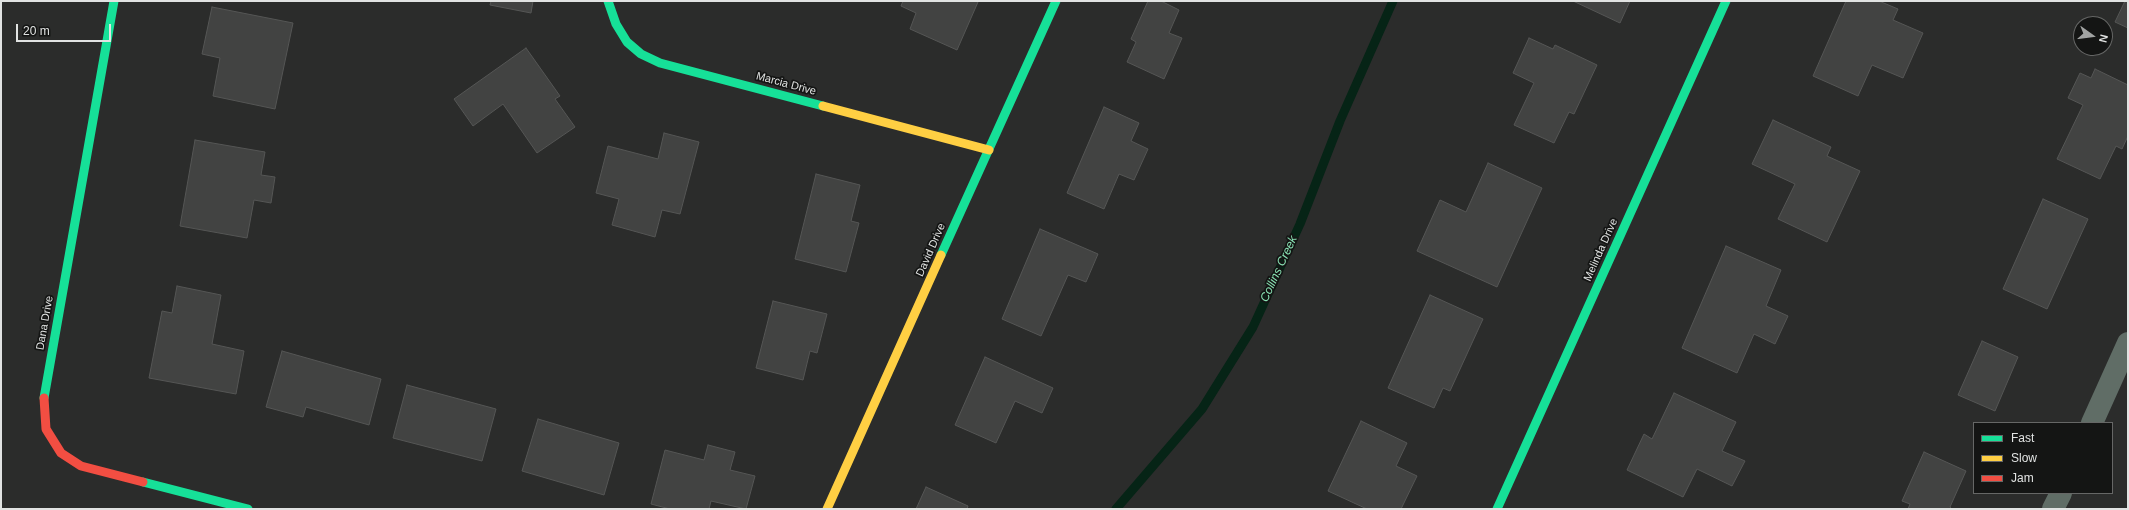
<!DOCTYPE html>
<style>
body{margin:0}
#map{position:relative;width:2129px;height:510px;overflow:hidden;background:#2b2c2b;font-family:Helvetica,sans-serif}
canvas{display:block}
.frame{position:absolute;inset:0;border:2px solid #e1e3e2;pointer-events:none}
.legend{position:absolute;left:1973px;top:422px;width:140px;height:72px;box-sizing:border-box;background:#141514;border:1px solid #666766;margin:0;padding:5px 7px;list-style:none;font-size:12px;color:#e1e3e2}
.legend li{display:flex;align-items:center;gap:8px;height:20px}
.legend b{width:20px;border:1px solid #666766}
.north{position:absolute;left:2073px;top:16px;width:40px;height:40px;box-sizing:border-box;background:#141514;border:1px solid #666766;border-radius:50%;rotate:104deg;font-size:11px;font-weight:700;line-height:16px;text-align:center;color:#e1e3e2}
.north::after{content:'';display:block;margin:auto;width:14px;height:18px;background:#a1a3a2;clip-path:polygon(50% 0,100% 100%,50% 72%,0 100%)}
.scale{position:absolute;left:16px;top:24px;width:95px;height:18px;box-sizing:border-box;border:2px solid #e1e3e2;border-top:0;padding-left:5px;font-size:12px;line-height:14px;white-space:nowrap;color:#e1e3e2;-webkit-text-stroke:3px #141514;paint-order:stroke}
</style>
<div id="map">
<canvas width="2129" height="510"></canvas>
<div class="frame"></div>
<ul class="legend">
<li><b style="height:5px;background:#16e098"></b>Fast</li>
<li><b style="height:5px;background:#ffcf43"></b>Slow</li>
<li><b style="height:5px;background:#f24e42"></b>Jam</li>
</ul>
<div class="north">N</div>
<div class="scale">20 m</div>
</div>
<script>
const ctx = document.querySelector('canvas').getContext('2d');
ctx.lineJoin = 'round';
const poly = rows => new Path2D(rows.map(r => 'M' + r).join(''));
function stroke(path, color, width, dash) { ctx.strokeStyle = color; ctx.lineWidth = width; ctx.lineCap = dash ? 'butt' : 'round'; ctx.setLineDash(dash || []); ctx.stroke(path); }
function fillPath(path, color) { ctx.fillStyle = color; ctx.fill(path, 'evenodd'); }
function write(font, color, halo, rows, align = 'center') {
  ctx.font = font + ' Helvetica,sans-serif'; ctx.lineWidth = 3.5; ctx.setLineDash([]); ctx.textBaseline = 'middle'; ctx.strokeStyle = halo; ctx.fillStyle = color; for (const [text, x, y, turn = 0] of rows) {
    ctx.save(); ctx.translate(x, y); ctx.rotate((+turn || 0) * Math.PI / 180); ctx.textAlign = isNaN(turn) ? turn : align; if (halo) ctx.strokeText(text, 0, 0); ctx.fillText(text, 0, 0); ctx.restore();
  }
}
const stream = poly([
 [1116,509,1202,409,1253,327,1300,224,1340,121,1393,1]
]);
const building = poly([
 [491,1,533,1,531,13,490,5,491,1],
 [903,1,975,1,978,2,957,50,910,29,916,13,901,6,903,1],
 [1148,1,1161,1,1179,10,1169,33,1182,38,1164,79,1127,62,1136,42,1131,39,1148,1],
 [1573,1,1630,1,1620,23,1573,1],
 [1846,1,1879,1,1898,9,1893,20,1923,33,1903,78,1872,65,1858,96,1813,76,1846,1],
 [2125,1,2128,1,2128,28,2115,22,2125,1],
 [212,7,293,23,275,109,213,96,220,58,202,54,212,7],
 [1529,38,1553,49,1555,45,1597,65,1574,114,1569,112,1554,143,1514,125,1534,83,1513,73,1529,38],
 [526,48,560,96,555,99,575,127,537,153,503,104,473,126,454,99,526,48],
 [2095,69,2128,85,2128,136,2122,149,2116,146,2100,179,2057,159,2083,105,2068,98,2080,73,2091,78,2095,69],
 [1104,107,1139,123,1131,141,1148,149,1134,180,1119,174,1104,209,1067,193,1104,107],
 [1773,120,1831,147,1827,156,1860,171,1827,242,1778,219,1795,184,1752,164,1773,120],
 [664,133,699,142,680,214,662,210,655,237,612,225,619,199,596,193,608,146,658,159,664,133],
 [195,140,265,152,261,175,275,177,271,203,254,200,247,238,180,226,195,140],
 [1488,163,1542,188,1497,287,1417,251,1440,200,1466,212,1488,163],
 [816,174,860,185,851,221,859,223,846,272,795,259,816,174],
 [2043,199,2088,219,2047,309,2003,289,2043,199],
 [1040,229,1098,254,1086,282,1068,275,1041,336,1002,319,1040,229],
 [1726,246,1781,270,1766,306,1788,316,1775,344,1754,334,1737,373,1682,348,1726,246],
 [177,286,221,295,212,344,244,351,236,394,149,378,162,311,172,313,177,286],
 [1430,295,1483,319,1450,391,1443,388,1434,408,1388,388,1430,295],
 [773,301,827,314,817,353,810,351,803,380,756,368,773,301],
 [1982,341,2018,357,1995,411,1958,395,1982,341],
 [282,351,381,379,369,425,306,407,303,417,266,407,282,351],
 [985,357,1053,388,1042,413,1015,401,996,443,955,425,985,357],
 [407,385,496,409,482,461,393,438,407,385],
 [1674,393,1736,422,1722,451,1745,461,1732,486,1697,469,1683,497,1627,470,1644,434,1652,439,1674,393],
 [538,419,619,443,604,495,522,471,538,419],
 [1361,421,1407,443,1396,466,1417,476,1401,509,1367,509,1328,491,1361,421],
 [708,445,735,452,730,470,755,476,746,509,711,501,709,509,670,509,651,504,665,450,704,460,708,445],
 [1924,452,1966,471,1950,507,1952,509,1908,509,1910,504,1902,501,1924,452],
 [926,487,968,506,967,509,916,509,926,487]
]);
const street = poly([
 [2092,423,2128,343],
 [2053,509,2061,493]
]);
const fast = poly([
 [608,1,616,24,627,42,641,54,660,63,823,106],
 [941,255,1056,1],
 [44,398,114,1],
 [143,482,248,509],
 [1497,509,1726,1]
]);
const slow = poly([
 [823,106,989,150],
 [827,509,941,255]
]);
const jam = poly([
 [44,398,46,429,61,453,81,466,143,482]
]);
const streetNames = [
 ["Marcia Drive",786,84,15],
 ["David Drive",931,250,-66],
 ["Melinda Drive",1601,250,-66],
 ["Dana Drive",45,323,-80]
];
const waterNames = [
 ["Collins Creek",1279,269,-65]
];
stroke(stream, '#062416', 9);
fillPath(building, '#424342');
stroke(building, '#555655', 1);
stroke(street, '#606d66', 22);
stroke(fast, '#16e098', 9);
stroke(slow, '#ffcf43', 9);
stroke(jam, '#f24e42', 9);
write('11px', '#e1e3e2', '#141514', streetNames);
write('italic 12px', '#8be5b6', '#141514', waterNames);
</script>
